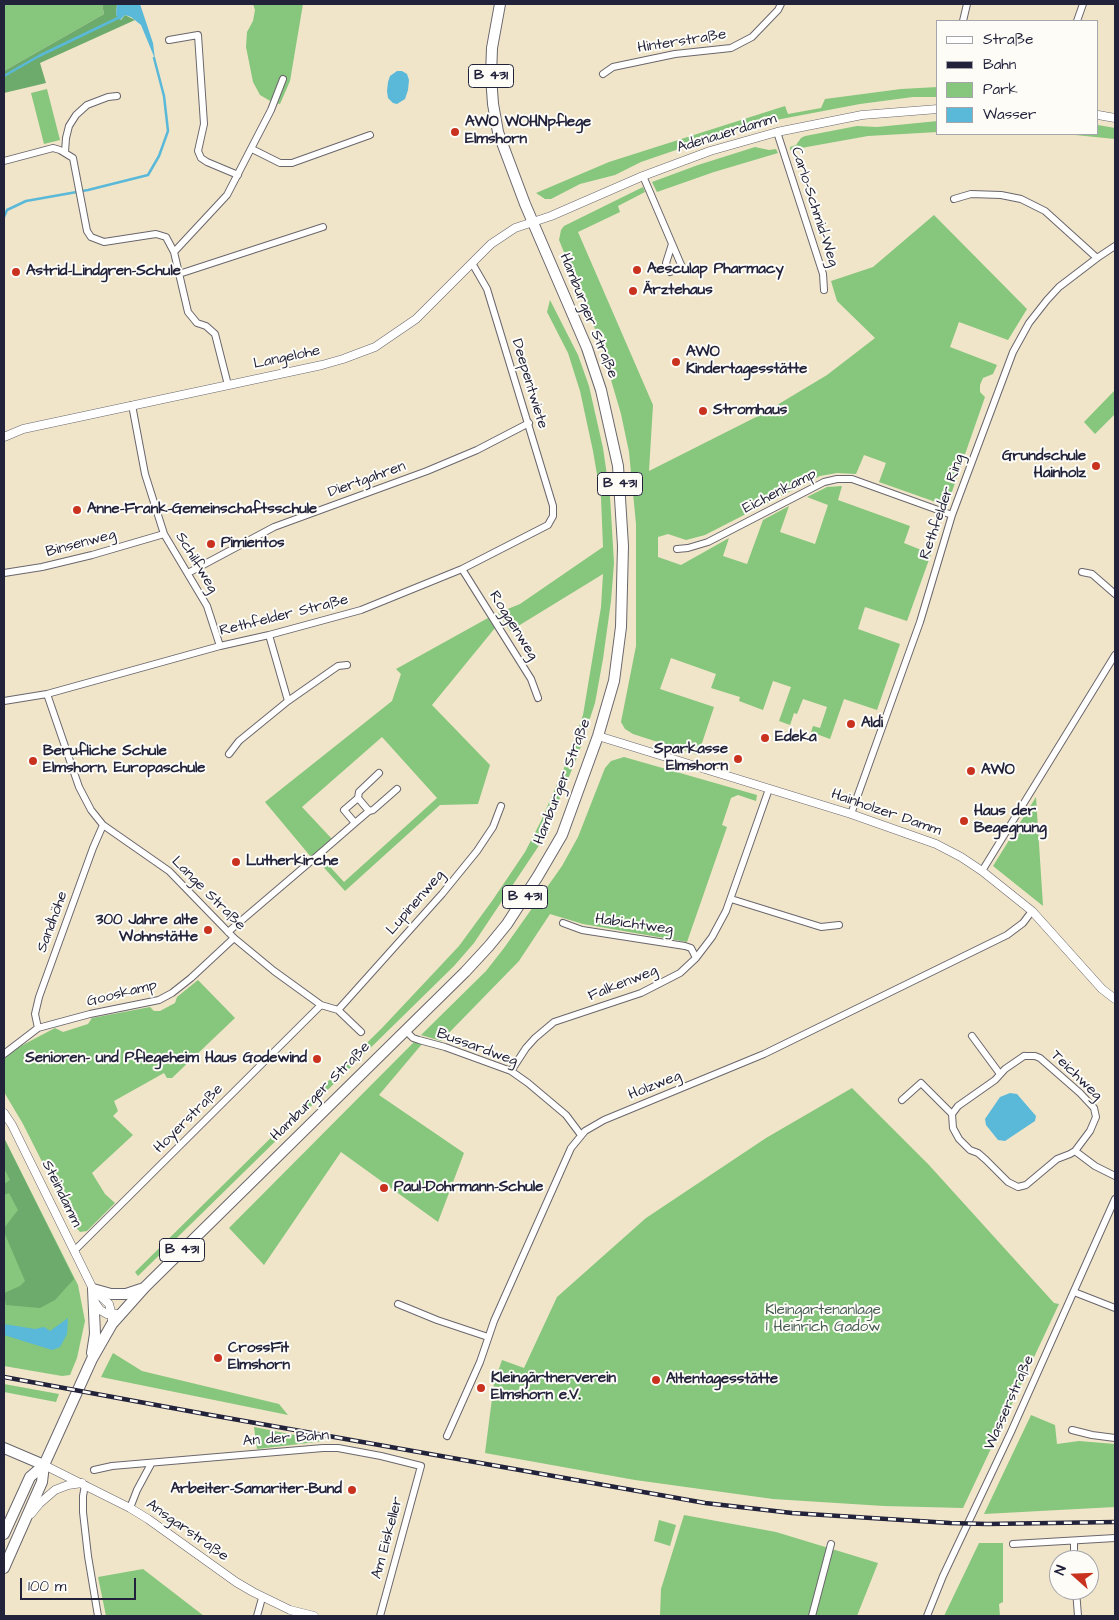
<!DOCTYPE html>
<meta charset="utf-8">
<style>
body{margin:0}
#map{position:relative;width:1119px;height:1620px;overflow:hidden;background:#f0e5c9;font-family:"Architects Daughter",sans-serif}
canvas{display:block}
.frame{position:absolute;inset:0;border:5px solid #22223b;pointer-events:none}
.legend{position:absolute;left:936px;top:20px;width:162px;height:115px;box-sizing:border-box;background:#fdfcf7;border:1px solid #a5a5ac;margin:0;padding:6px 9px;list-style:none;font-size:15px;color:#22223b}
.legend li{display:flex;align-items:center;gap:10px;height:25px}
.legend b{width:25px;border:1px solid #a5a5ac}
.north{position:absolute;left:1049px;top:1550px;width:50px;height:50px;box-sizing:border-box;background:#fdfcf7;border:1px solid #a5a5ac;border-radius:50%;rotate:290deg;font-size:14px;font-weight:700;line-height:20px;text-align:center;color:#22223b}
.north::after{content:'';display:block;margin:auto;width:18px;height:22px;background:#c8321e;clip-path:polygon(50% 0,100% 100%,50% 72%,0 100%)}
.scale{position:absolute;left:20px;top:1578px;width:116px;height:22px;box-sizing:border-box;border:2px solid #22223b;border-top:0;padding-left:6px;font-size:15px;line-height:18px;white-space:nowrap;color:#22223b;-webkit-text-stroke:4px #fdfcf7;paint-order:stroke}
</style>
<div id="map">
<canvas width="1119" height="1620"></canvas>
<div class="frame"></div>
<ul class="legend">
<li><b style="height:6px;background:#fff"></b>Straße</li>
<li><b style="height:6px;background:#22223b"></b>Bahn</li>
<li><b style="height:14px;background:#87c67d"></b>Park</li>
<li><b style="height:14px;background:#5ab8d8"></b>Wasser</li>
</ul>
<div class="north">N</div>
<div class="scale">100 m</div>
</div>
<script>
const ctx = document.querySelector('canvas').getContext('2d');
ctx.lineJoin = 'round';
function fillPath(path, color) { ctx.fillStyle = color; ctx.fill(path, 'evenodd'); }
const poly = rows => new Path2D(rows.map(r => 'M' + r).join(''));
function stroke(path, color, width, dash) { ctx.strokeStyle = color; ctx.lineWidth = width; ctx.lineCap = dash ? 'butt' : 'round'; ctx.setLineDash(dash || []); ctx.stroke(path); }
function write(font, color, halo, rows, align = 'center') {
  ctx.font = font + ' "Architects Daughter",sans-serif'; ctx.lineWidth = 4; ctx.setLineDash([]); ctx.textBaseline = 'middle'; ctx.strokeStyle = halo; ctx.fillStyle = color; for (const [text, x, y, turn = 0] of rows) {
    ctx.save(); ctx.translate(x, y); ctx.rotate((+turn || 0) * Math.PI / 180); ctx.textAlign = isNaN(turn) ? turn : align; if (halo) ctx.strokeText(text, 0, 0); ctx.fillText(text, 0, 0); ctx.restore();
  }
}
const green = poly([
 [4,4,102,4,104,14,4,71],
 [253,4,303,4,290,81,280,104,272,102,260,95,253,82,246,47,247,32,253,21,255,10],
 [938,87,938,97,913,97,860,104,776,120,708,139,641,162,615,175,580,184,551,199,545,199,536,193,609,162,785,106,788,114,821,108,825,99,901,89],
 [47,89,60,140,44,144,31,93],
 [938,121,938,132,868,136,790,150,790,147,796,145,801,138,805,136,857,126,877,127],
 [1098,125,1115,128,1115,139,1065,134,1098,134],
 [755,147,769,150,776,149,778,153,714,172,657,192,652,182,698,165],
 [643,187,645,192,618,206,620,212,578,232,653,405,649,471,762,414,827,375,875,338,837,301,831,281,873,267,934,215,1027,309,1008,340,959,322,950,347,997,365,993,374,983,378,980,385,980,392,985,397,947,506,879,482,886,463,864,455,856,474,837,473,820,476,705,535,686,540,668,534,658,537,658,557,681,565,729,538,723,556,747,564,763,520,789,506,780,532,815,544,828,505,807,497,827,487,842,486,838,500,910,526,904,543,931,554,907,621,865,607,858,629,900,644,877,710,844,699,830,739,811,732,813,726,820,728,827,707,803,699,797,714,794,713,790,725,779,721,791,687,773,681,763,710,739,701,740,697,711,688,716,674,671,658,660,689,714,707,698,755,633,734,625,729,621,722,636,646,636,524,629,452,621,414,599,339,559,240,561,230,564,226],
 [550,300,578,355,589,386,603,448,610,496,614,563,611,601,603,659,595,703,578,755,542,841,474,943,454,966,138,1276,135,1272,382,1028,459,946,492,901,525,852,541,821,567,761,583,715,601,607,603,574,510,631,498,613,520,604,603,547,601,498,593,451,580,391,568,353,547,312],
 [1114,391,1115,414,1095,434,1084,422],
 [488,618,495,628,432,705,490,765,478,804,440,805,345,891,318,861,322,858,344,882,437,798,382,737,302,807,332,839,311,857,265,802,392,701,401,674,396,669],
 [624,757,757,795,756,801,738,795,731,798,722,825,727,827,687,942,583,924,550,914,519,961,441,1041,421,1035,486,971,504,948,562,866,578,837,605,768,611,761],
 [1036,797,1043,906,993,866],
 [198,980,235,1018,172,1078,167,1078,164,1073,114,1101,118,1111,113,1116,133,1135,92,1173,105,1194,115,1203,87,1231,80,1232,74,1225,23,1124,4,1092,4,1059,17,1048,55,1028,63,1032,88,1024,92,1018,150,1007,154,1011,160,1011,175,1003,177,997],
 [414,1042,422,1044,379,1095,464,1153,438,1222,341,1152,264,1265,229,1228],
 [852,1088,929,1165,1054,1303,1059,1304,963,1508,884,1506,773,1499,635,1480,485,1453,494,1383,502,1360,524,1368,557,1297,646,1218,766,1138],
 [4,1138,78,1285,85,1321,77,1358,70,1375,62,1376,4,1366],
 [113,1353,142,1371,279,1404,288,1415,101,1377],
 [4,1384,59,1394,56,1402,4,1392],
 [1031,1415,1055,1425,1057,1444,1079,1441,1115,1444,1115,1507,984,1514],
 [254,1427,325,1441,257,1449],
 [684,1515,776,1532,878,1563,857,1616,660,1616,661,1589],
 [659,1520,676,1525,670,1546,654,1541],
 [979,1543,1003,1543,1003,1602,999,1604,1000,1616,944,1616],
 [143,1569,204,1616,106,1616,98,1577]
]);
const forest = poly([
 [102,4,117,4,116,15,121,20,125,15,135,20,40,63,46,83,4,93,4,71,104,14],
 [4,1138,74,1279,55,1300,40,1308,6,1305,4,1293,20,1286,25,1281,4,1232,4,1228,18,1210,9,1193,4,1195,4,1184,10,1180,4,1168]
]);
const water = poly([
 [117,4,140,4,153,43,155,59,141,25,131,17,125,15,120,20,116,15],
 [397,71,402,71,407,74,409,80,408,90,405,99,397,104,393,103,388,98,387,91,388,82,390,76],
 [1010,1093,1017,1094,1036,1116,1035,1121,1005,1141,998,1140,986,1125,985,1119,1000,1097],
 [68,1318,67,1334,60,1347,52,1350,4,1335,4,1324,35,1329,44,1327,50,1331]
]);
const stream = poly([
 [4,76,39,56,118,18,120,15],
 [4,217,7,210,26,201,88,190,148,175,159,156,168,131,164,96,154,58]
]);
const minor = poly([
 [963,21,967,4],
 [1077,21,1083,4],
 [169,40,198,35,204,124,198,151,201,158,207,162,238,175],
 [603,74,613,67,675,54,731,48,752,37,778,10,781,4],
 [777,132,823,274,824,290],
 [252,149,280,163,292,163,370,135],
 [65,152,66,138,69,126,76,115,87,105,108,97,117,96],
 [4,161,53,148,60,150,73,158,87,231,91,237,104,242,156,234,166,237,174,252,188,312,197,323,206,326,215,334,228,385],
 [643,176,682,267,670,272,666,263,672,244],
 [954,199,971,194,1001,195,1021,199,1045,211,1097,258],
 [174,252,227,195,271,110,283,79],
 [179,274,323,227],
 [132,405,145,474,164,534,207,606,220,646],
 [677,549,688,548,708,542,824,482,837,479,852,479,952,515],
 [462,569,531,679,538,698],
 [1082,572,1092,574,1115,594],
 [4,573,42,567,92,555,164,534],
 [188,573,274,527,427,471,477,450,529,423],
 [269,635,288,701],
 [47,694,79,787,91,810,103,825,169,871,234,938,274,971,321,1005,338,1010,361,1032],
 [4,701,47,694,220,646,269,635,361,610,462,569,548,525,553,516,553,506,487,289,472,263],
 [229,754,239,741,288,701,338,666,347,665],
 [358,798,359,792,379,773],
 [369,811,373,810,397,789],
 [851,814,920,622,952,515,1013,352,1029,323,1047,300,1059,287,1097,258,1115,246],
 [982,871,1115,655],
 [731,899,821,927,839,925],
 [563,923,582,930,685,946,691,948,696,958],
 [228,932,317,856,355,823,369,811,358,798,344,810,355,823],
 [338,1010,442,894,477,851,493,827,501,806],
 [38,1028,35,1014,39,997,93,848,103,825],
 [405,1030,413,1038,419,1040,445,1047,511,1071,528,1083,566,1115,581,1135],
 [972,1036,1000,1074],
 [4,1054,38,1028,90,1014,159,1000,172,993,191,978,234,938],
 [1024,1056,1035,1056,1040,1058,1080,1093,1094,1108,1096,1117,1090,1131,1075,1151,1070,1154,1057,1159,1026,1185,1018,1187,1008,1182,986,1160,978,1153,970,1150,959,1139,953,1128,952,1114,958,1106,995,1080,1005,1069,1024,1056],
 [511,1071,526,1048,535,1038,554,1022,641,993,680,973,696,958,712,937,726,911,769,789],
 [902,1100,921,1083,952,1114],
 [1075,1151,1095,1166,1115,1176],
 [74,1251,321,1005],
 [1074,1292,1115,1308],
 [398,1304,437,1320,488,1337],
 [1072,1430,1092,1435,1115,1438],
 [447,1436,480,1362,494,1321,571,1148,585,1131,604,1120,764,1054,1007,935,1023,923,1032,911],
 [94,1470,112,1466,323,1448,338,1448,381,1456,421,1466,380,1616],
 [85,1485,83,1496,83,1512,88,1556,98,1616],
 [130,1508,137,1490,151,1464],
 [1074,1541,1074,1560],
 [1013,1544,1115,1538],
 [1076,1590,1078,1616],
 [257,1616,262,1598],
 [812,1616,831,1544],
 [927,1616,943,1576,1011,1432,1115,1199]
]);
const tertiary = poly([
 [1098,115,1115,118],
 [4,437,23,429,322,365,343,359,375,347,416,319,491,244,515,228,551,216,643,176,710,151,777,132,862,115,938,109],
 [598,736,851,814,936,844,961,857,982,871,1032,911,1102,989,1115,999],
 [4,1113,12,1125,93,1289,109,1304,112,1315,112,1324],
 [94,1301,100,1310,107,1314,116,1314],
 [44,1465,130,1508,148,1519,236,1582,253,1592,290,1610,314,1616],
 [31,1514,40,1503,55,1490,68,1485,82,1483]
]);
const primary = poly([
 [92,1353,95,1334,93,1289,111,1294,126,1294,144,1288],
 [4,1448,44,1465],
 [4,1534,30,1477,44,1465],
 [4,1568,42,1482,44,1465,92,1359,112,1324,145,1287,465,972,489,946,507,924,538,876,562,835,598,736,614,681,621,627,623,546,618,466,601,390,587,348,525,204,498,132,493,104,491,76,492,48,500,4]
]);
const rail = poly([
 [4,1377,205,1414,705,1503,792,1513,950,1523,987,1524,1115,1522]
]);
const markers = [
 [455,132,5,"#c8321e"],
 [637,270,5,"#c8321e"],
 [16,272,5,"#c8321e"],
 [633,291,5,"#c8321e"],
 [676,362,5,"#c8321e"],
 [703,411,5,"#c8321e"],
 [1096,466,5,"#c8321e"],
 [77,510,5,"#c8321e"],
 [211,544,5,"#c8321e"],
 [851,724,5,"#c8321e"],
 [765,738,5,"#c8321e"],
 [738,759,5,"#c8321e"],
 [33,761,5,"#c8321e"],
 [971,771,5,"#c8321e"],
 [964,821,5,"#c8321e"],
 [236,862,5,"#c8321e"],
 [208,930,5,"#c8321e"],
 [317,1059,5,"#c8321e"],
 [384,1188,5,"#c8321e"],
 [218,1358,5,"#c8321e"],
 [656,1380,5,"#c8321e"],
 [481,1388,5,"#c8321e"],
 [352,1490,5,"#c8321e"]
];
const shields = [
 [491,76,45],
 [620,484,45],
 [525,897,45],
 [182,1250,45]
];
const shieldNames = [
 ["B 431",491,76],
 ["B 431",620,484],
 ["B 431",525,897],
 ["B 431",182,1250]
];
const streetNames = [
 ["Hinterstraße",682,42,-9],
 ["Adenauerdamm",727,134,-17],
 ["Carlo-Schmid-Weg",814,207,72],
 ["Hamburger Straße",588,316,68],
 ["Langelohe",287,358,-12],
 ["Deepentwiete",529,384,73],
 ["Diertgahren",367,480,-20],
 ["Eichenkamp",780,492,-27],
 ["Rethfelder Ring",943,507,-71],
 ["Binsenweg",81,544,-15],
 ["Schilfweg",196,563,59],
 ["Rethfelder Straße",284,616,-14],
 ["Roggenweg",513,626,58],
 ["Hamburger Straße",563,782,-69],
 ["Hainholzer Damm",886,813,19],
 ["Lange Straße",208,894,45],
 ["Lupinenweg",416,903,-49],
 ["Sandhöhe",53,922,-70],
 ["Habichtweg",634,925,8],
 ["Falkenweg",623,984,-22],
 ["Gooskamp",122,994,-14],
 ["Bussardweg",477,1048,20],
 ["Teichweg",1076,1076,44],
 ["Holzweg",655,1086,-22],
 ["Hamburger Straße",321,1092,-45],
 ["Hoyerstraße",189,1119,-45],
 ["Steindamm",61,1194,64],
 ["Wasserstraße",1010,1403,-66],
 ["An der Bahn",286,1439,-4],
 ["Ansgarstraße",187,1531,35],
 ["Am Eiskeller",388,1538,-75]
];
const poiNames = [
 ["AWO WOHNpflege",465,123],
 ["Elmshorn",465,140],
 ["Aesculap Pharmacy",647,270],
 ["Astrid-Lindgren-Schule",26,272],
 ["Ärztehaus",643,291],
 ["AWO",686,353],
 ["Kindertagesstätte",686,370],
 ["Stromhaus",713,411],
 ["Grundschule",1086,457,"right"],
 ["Hainholz",1086,474,"right"],
 ["Anne-Frank-Gemeinschaftsschule",87,510],
 ["Pimientos",221,544],
 ["Aldi",861,724],
 ["Edeka",775,738],
 ["Sparkasse",728,750,"right"],
 ["Elmshorn",728,767,"right"],
 ["Berufliche Schule",43,752],
 ["Elmshorn, Europaschule",43,769],
 ["AWO",981,771],
 ["Haus der",974,812],
 ["Begegnung",974,829],
 ["Lutherkirche",246,862],
 ["300 Jahre alte",198,921,"right"],
 ["Wohnstätte",198,938,"right"],
 ["Senioren- und Pflegeheim Haus Godewind",307,1059,"right"],
 ["Paul-Dohrmann-Schule",394,1188],
 ["CrossFit",228,1349],
 ["Elmshorn",228,1366],
 ["Kleingärtnerverein",491,1379],
 ["Elmshorn e.V.",491,1396],
 ["Altentagesstätte",666,1380],
 ["Arbeiter-Samariter-Bund",342,1490,"right"]
];
const parkNames = [
 ["Kleingartenanlage",823,1311],
 ["1 Heinrich Gadow",823,1328]
];
fillPath(green, '#87c67d');
fillPath(forest, '#6dab6c');
fillPath(water, '#5ab8d8');
stroke(stream, '#5ab8d8', 2.5);
stroke(minor, '#6a666d', 8);
stroke(tertiary, '#6a666d', 9);
stroke(primary, '#6a666d', 12);
stroke(minor, '#fff', 6);
stroke(tertiary, '#fff', 8);
stroke(primary, '#fff', 10);
stroke(rail, '#22223b', 4.5);
stroke(rail, '#fdfcf7', 2.5, [8]);
for (const [x, y, r, color] of markers) { const dot = new Path2D(); dot.arc(x, y, r, 0, 2 * Math.PI); ctx.fillStyle = color; ctx.fill(dot); stroke(dot, '#fdfcf7', 2); }
for (const [x, y, w] of shields) { const box = new Path2D(); box.roundRect(x - w / 2, y - 11.5, w, 23, 4); ctx.fillStyle = '#fdfcf7'; ctx.fill(box); stroke(box, '#22223b', 1); }
write('bold 14px', '#22223b', null, shieldNames);
write('15px', '#22223b', '#fdfcf7', streetNames);
write('bold 15px', '#22223b', '#fdfcf7', poiNames, 'left');
write('15px', '#455b52', '#fdfcf7', parkNames);
</script>
